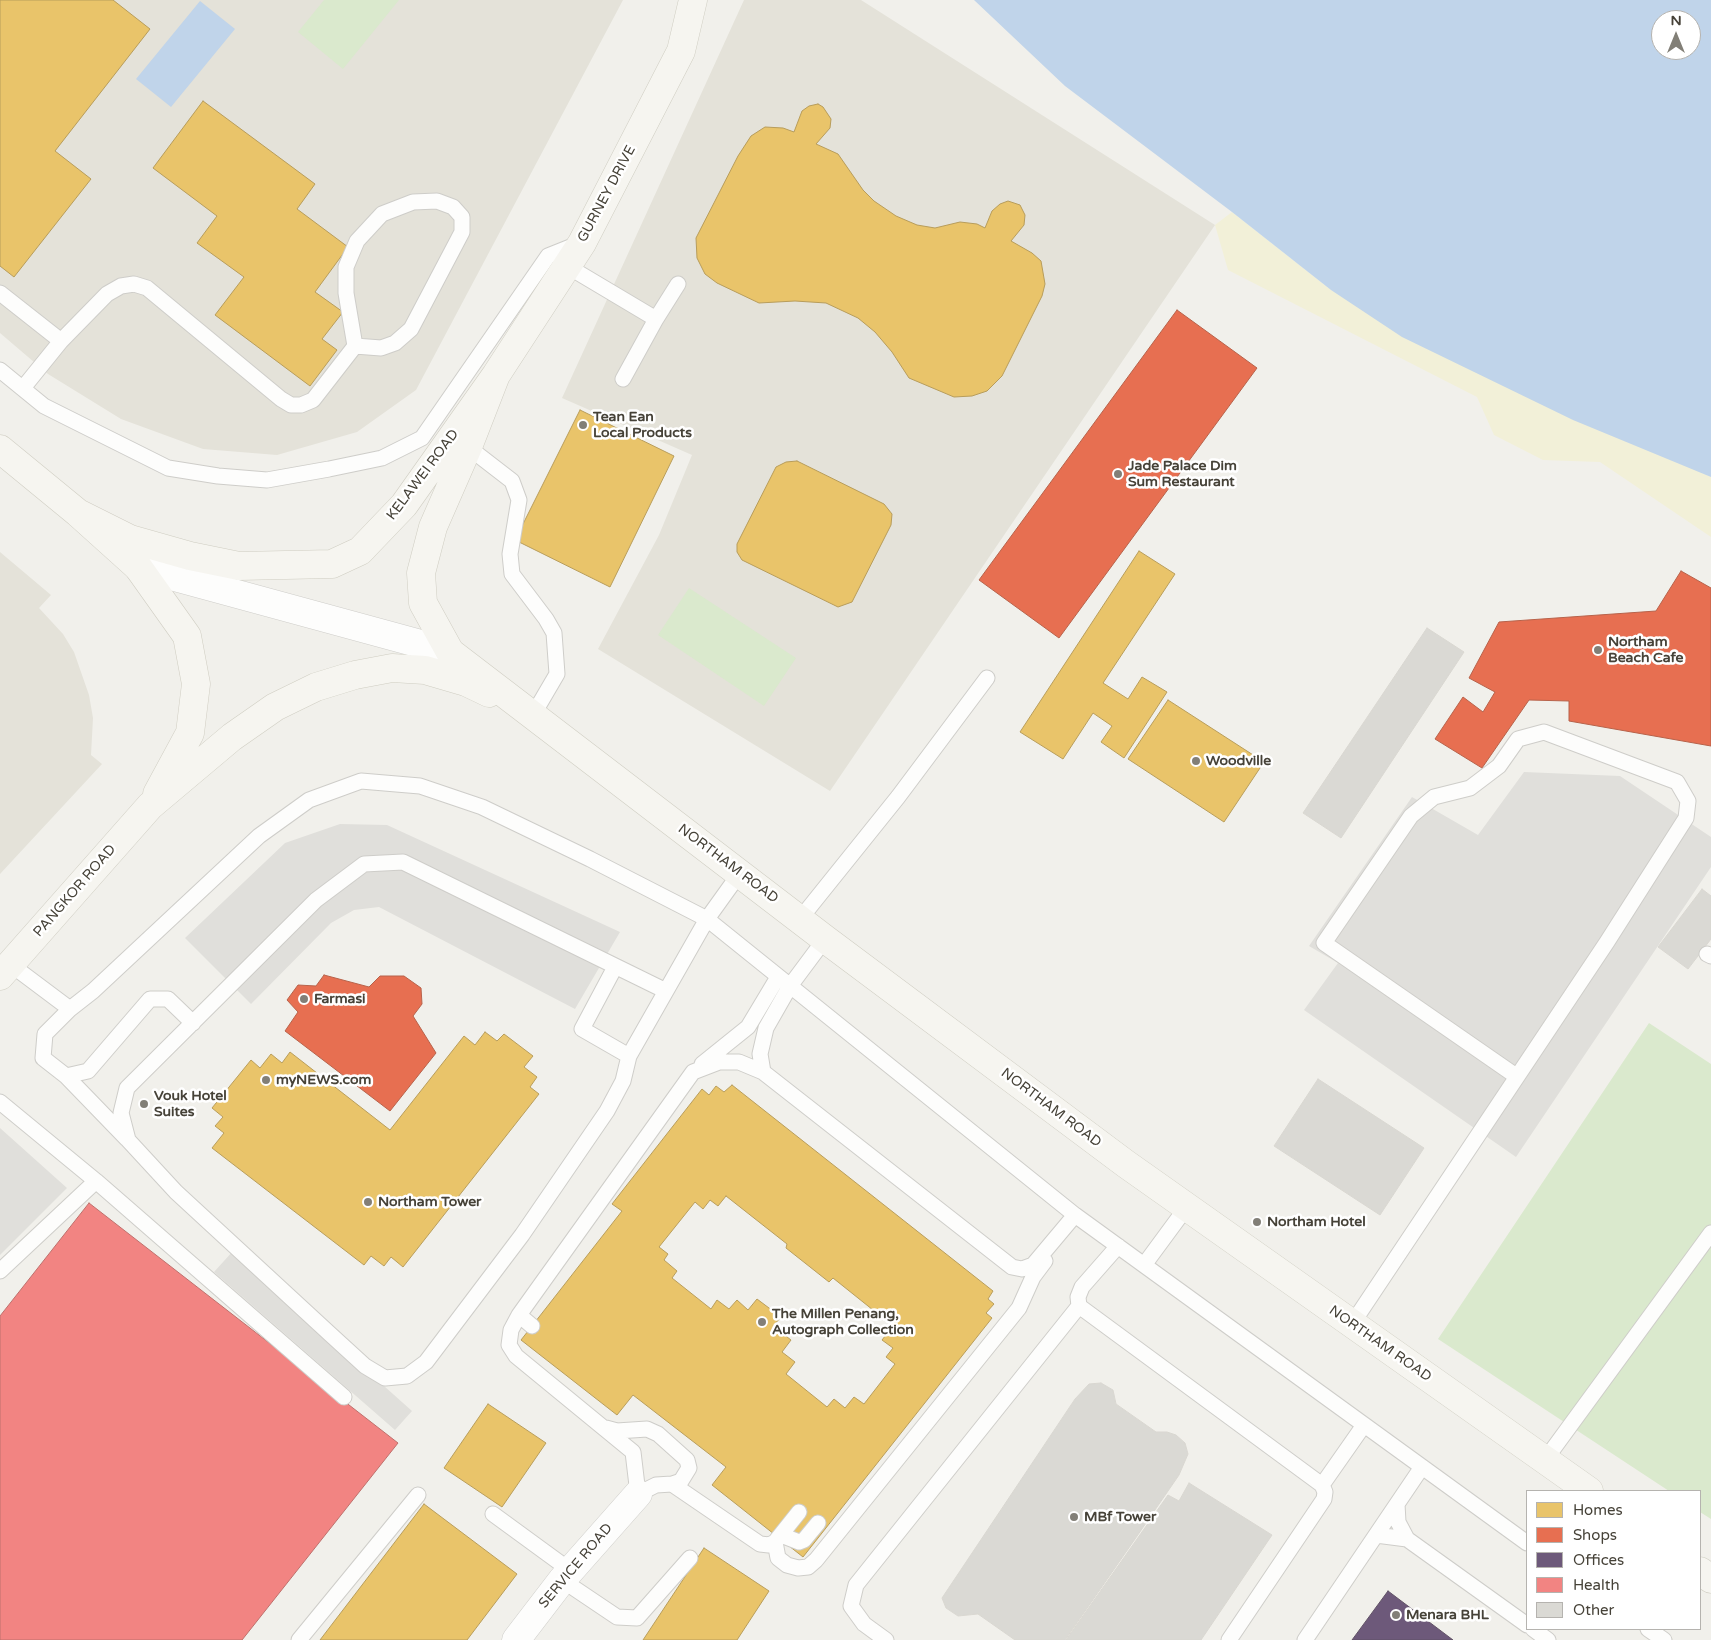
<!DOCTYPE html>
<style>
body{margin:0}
#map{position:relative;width:1711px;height:1640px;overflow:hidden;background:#f1f0eb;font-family:"Varela Round",sans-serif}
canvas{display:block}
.legend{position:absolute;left:1526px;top:1490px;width:175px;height:140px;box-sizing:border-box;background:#fff;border:1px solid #b5b3af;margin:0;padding:6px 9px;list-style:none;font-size:15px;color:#464238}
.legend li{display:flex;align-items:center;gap:10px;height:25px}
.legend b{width:25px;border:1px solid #b5b3af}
.north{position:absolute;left:1651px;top:10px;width:50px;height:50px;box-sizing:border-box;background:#fff;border:1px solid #b5b3af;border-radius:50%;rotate:0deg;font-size:14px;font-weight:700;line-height:20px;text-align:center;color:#464238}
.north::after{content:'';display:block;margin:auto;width:18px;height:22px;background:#827f77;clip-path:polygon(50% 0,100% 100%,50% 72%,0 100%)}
</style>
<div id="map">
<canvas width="1711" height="1640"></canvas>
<ul class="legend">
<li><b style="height:14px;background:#e9c46a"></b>Homes</li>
<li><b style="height:14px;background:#e76f51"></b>Shops</li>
<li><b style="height:14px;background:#6d597a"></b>Offices</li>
<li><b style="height:14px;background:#f28482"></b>Health</li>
<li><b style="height:14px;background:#dad9d4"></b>Other</li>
</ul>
<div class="north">N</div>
</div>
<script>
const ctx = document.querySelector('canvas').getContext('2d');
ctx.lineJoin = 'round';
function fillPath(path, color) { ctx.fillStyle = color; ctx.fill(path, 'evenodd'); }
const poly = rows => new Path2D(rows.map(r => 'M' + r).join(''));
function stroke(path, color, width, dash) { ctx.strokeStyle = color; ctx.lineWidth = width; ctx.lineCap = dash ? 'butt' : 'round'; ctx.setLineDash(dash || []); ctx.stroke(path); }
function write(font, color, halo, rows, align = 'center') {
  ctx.font = font + ' "Varela Round",sans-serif'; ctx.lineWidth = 5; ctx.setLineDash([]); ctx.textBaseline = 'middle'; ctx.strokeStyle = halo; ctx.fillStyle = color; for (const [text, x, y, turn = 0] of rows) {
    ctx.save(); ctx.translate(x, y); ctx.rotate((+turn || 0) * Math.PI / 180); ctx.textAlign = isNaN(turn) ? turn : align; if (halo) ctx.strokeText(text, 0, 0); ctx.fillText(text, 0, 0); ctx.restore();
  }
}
const residential = poly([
 [0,0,623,0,416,390,357,432,277,455,203,449,121,419,48,374,0,333],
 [744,0,861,0,1215,225,830,791,598,649,659,535,692,455,562,398],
 [0,552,51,595,39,608,63,634,74,652,89,695,93,718,91,755,102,764,0,874]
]);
const green = poly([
 [324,0,399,0,343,69,298,32],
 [689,588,796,658,764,706,658,635],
 [1649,1023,1711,1064,1711,1519,1700,1512,1700,1491,1669,1491,1438,1339]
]);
const sand = poly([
 [1232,212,1331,290,1711,477,1711,537,1600,462,1543,460,1494,435,1477,397,1228,270,1215,225]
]);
const parking = poly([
 [1524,772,1620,776,1711,837,1711,867,1516,1157,1304,1010,1338,963,1309,946,1412,797,1478,835],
 [340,824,387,825,620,932,575,1009,379,907,354,910,331,923,251,1004,185,938,285,843],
 [0,1128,67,1188,0,1255],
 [233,1251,412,1411,395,1430,214,1272]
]);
const water = poly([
 [974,0,1711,0,1711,477,1573,420,1402,337,1331,290,1232,212,1065,86],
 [1661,20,1691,20,1691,50,1661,50],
 [200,1,235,29,171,107,136,79]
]);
const homes = poly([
 [0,0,113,0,150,29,55,151,91,179,14,277,0,266,0,0],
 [203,101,315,184,297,209,348,247,315,292,343,312,322,339,337,350,310,386,215,315,244,277,197,243,217,216,153,168,203,101],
 [818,104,823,107,831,119,830,128,816,144,838,154,863,190,874,201,896,216,917,225,935,228,960,222,977,224,985,228,992,211,1000,204,1008,201,1020,205,1025,215,1024,225,1011,241,1032,253,1041,261,1045,284,1042,296,1002,376,987,391,972,396,954,397,909,378,892,352,875,332,858,318,826,303,795,301,759,303,717,283,705,274,697,258,696,238,738,156,751,136,765,127,783,128,794,132,802,111,809,106,818,104],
 [580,410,674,456,610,587,515,540,580,410],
 [797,461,884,504,892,514,891,525,852,602,838,607,742,560,737,552,737,544,776,467,786,462,797,461],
 [1139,551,1175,574,1103,683,1128,699,1142,677,1167,692,1124,758,1101,742,1112,726,1093,713,1063,759,1020,732,1139,551],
 [1168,700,1264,762,1224,822,1128,759,1168,700],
 [485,1032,497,1041,504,1034,533,1056,524,1067,537,1077,530,1087,539,1094,403,1267,391,1257,384,1266,371,1256,364,1265,212,1148,224,1133,215,1126,223,1117,212,1108,251,1060,260,1068,271,1054,282,1063,290,1052,390,1130,464,1036,475,1045,485,1032],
 [732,1085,993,1291,988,1299,994,1304,986,1313,992,1318,803,1557,712,1485,726,1467,633,1395,617,1415,521,1340,622,1211,612,1204,702,1089,709,1095,716,1086,724,1092,732,1085],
 [726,1196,787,1244,786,1248,829,1282,833,1278,893,1326,882,1340,893,1348,886,1357,895,1364,864,1404,854,1397,845,1408,834,1399,827,1407,786,1374,795,1362,782,1352,791,1340,773,1326,781,1317,757,1299,748,1310,737,1300,729,1309,717,1300,711,1309,672,1278,677,1271,664,1260,668,1254,659,1247,695,1202,703,1209,710,1200,718,1206,726,1196],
 [488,1404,546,1443,502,1507,444,1468,488,1404],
 [424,1504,517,1574,467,1640,320,1640,424,1504],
 [704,1548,769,1591,737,1640,643,1640,704,1548]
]);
const shops = poly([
 [1177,310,1257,368,1059,638,979,580,1177,310],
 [1681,571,1711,588,1711,746,1569,721,1569,701,1529,700,1482,768,1435,739,1463,697,1483,712,1495,692,1469,678,1499,622,1656,611,1681,571],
 [324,975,369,987,380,976,404,976,421,988,422,1004,413,1016,436,1053,390,1111,285,1031,298,1012,287,1000,298,985,316,986,324,975]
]);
const offices = poly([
 [1388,1591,1453,1640,1352,1640,1388,1591]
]);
const health = poly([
 [89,1203,398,1443,242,1640,0,1640,0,1316,89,1203]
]);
const building = poly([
 [1427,628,1464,652,1341,838,1303,813,1427,628],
 [1702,889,1711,896,1711,939,1688,969,1658,947,1702,889],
 [1318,1079,1424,1148,1380,1215,1274,1146,1318,1079],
 [1101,1383,1113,1390,1116,1404,1156,1432,1167,1432,1176,1435,1185,1443,1188,1454,1179,1475,1135,1539,1065,1640,1015,1640,978,1614,958,1616,946,1608,942,1598,1075,1399,1089,1384,1101,1383],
 [1189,1483,1272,1535,1201,1640,1066,1640,1168,1495,1179,1501,1189,1483]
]);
const service = poly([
 [567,266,656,319,678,284],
 [0,293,61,341,107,294,121,286,134,284,147,288,281,399,291,405,301,405,313,400,355,346,381,348,395,343,411,329,462,232,462,217,453,207,437,201,413,202,382,214,357,241,346,267,346,293,355,346],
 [0,370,44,406,168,468,218,476,267,480,329,469,382,458,422,438,548,256,578,244],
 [623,379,656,319],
 [23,388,61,341],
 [468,447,512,481,519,500,510,554,512,574,546,619,554,633,557,674,533,715],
 [800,919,898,797,987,678],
 [1707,954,1711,956],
 [10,964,70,1009],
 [615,967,582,1029,629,1056],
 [666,991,403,862,364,864,316,900,127,1088,121,1113,128,1140,176,1192,330,1334,365,1366,385,1378,407,1376,426,1362,522,1235,607,1111,623,1081,629,1056,666,991,707,919,740,873],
 [193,1023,168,999,150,999,88,1071,66,1076,43,1058,45,1034,70,1009,93,991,259,836,309,800,361,781,420,786,482,807,590,859,707,919,1075,1215,1527,1543],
 [702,1064,748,1027,778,977],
 [763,1072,760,1054,766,1028,790,986,825,939],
 [66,1076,127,1139],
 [0,1102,96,1181,344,1397],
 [1144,1265,1186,1208],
 [0,1271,96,1181],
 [1079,1306,1078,1297,1082,1287,1118,1246],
 [519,1315,532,1326],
 [1352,1324,1607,942,1686,818,1688,801,1677,782,1544,732,1518,739,1499,766,1470,788,1434,797,1411,816,1324,943,1516,1076],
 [606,1428,617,1431,647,1429,658,1434,687,1460,689,1468,681,1481,672,1484],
 [1545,1460,1711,1233],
 [1322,1485,1364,1425],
 [1397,1504,1398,1522,1407,1539],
 [799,1512,775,1542,769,1545,760,1544,672,1484,656,1485,638,1494,633,1452,516,1356,509,1345,511,1330,519,1315,693,1072,719,1062,739,1062,763,1072,1012,1267,1022,1269,1033,1265,1075,1215],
 [493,1514,571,1571],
 [781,1535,799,1542,804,1540,818,1523],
 [1376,1535,1407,1539,1527,1625],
 [775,1542,778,1558,787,1565,798,1568,808,1567,816,1560,1019,1308,1033,1277,1045,1261],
 [562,1580,617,1617,637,1618,690,1558],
 [1533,1629,1548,1640],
 [1648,1629,1664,1640],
 [299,1640,418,1495],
 [886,1640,864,1624,851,1606,856,1585,1079,1306,1322,1485,1325,1492,1324,1499,1229,1640],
 [1305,1640,1422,1467]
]);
const minor = poly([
 [138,567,450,652],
 [516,1640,562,1580,638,1494]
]);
const secondary = poly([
 [496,375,468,447,433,527,421,573,423,603,450,652,825,939,1126,1164,1589,1491],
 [0,449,78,513,138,567,187,636,196,684,190,733,157,794],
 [78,513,130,539,190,556,239,566,332,564,360,551,404,505,496,375,582,243,681,51,693,0],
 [0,976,150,806,232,737,275,707,316,687,355,675,392,668,425,670,466,682,489,693],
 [1700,1571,1711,1579]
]);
const markers = [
 [583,425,5,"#827f77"],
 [1118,474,5,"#827f77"],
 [1598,650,5,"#827f77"],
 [1196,761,5,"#827f77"],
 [304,999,5,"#827f77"],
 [266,1080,5,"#827f77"],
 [144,1104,5,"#827f77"],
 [368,1202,5,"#827f77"],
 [1257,1222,5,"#827f77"],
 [762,1322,5,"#827f77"],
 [1074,1517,5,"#827f77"],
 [1396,1615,5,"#827f77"]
];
const streetNames = [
 ["GURNEY DRIVE",607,194,-62],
 ["KELAWEI ROAD",423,475,-53],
 ["NORTHAM ROAD",728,864,37],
 ["PANGKOR ROAD",75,891,-49],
 ["NORTHAM ROAD",1051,1108,37],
 ["NORTHAM ROAD",1380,1344,35],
 ["SERVICE ROAD",576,1566,-50]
];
const poiNames = [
 ["Tean Ean",593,417],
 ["Local Products",593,433],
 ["Jade Palace Dim",1128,466],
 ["Sum Restaurant",1128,482],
 ["Northam",1608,642],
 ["Beach Cafe",1608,658],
 ["Woodville",1206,761],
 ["Farmasi",314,999],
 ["myNEWS.com",276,1080],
 ["Vouk Hotel",154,1096],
 ["Suites",154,1112],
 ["Northam Tower",378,1202],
 ["Northam Hotel",1267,1222],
 ["The Millen Penang,",772,1314],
 ["Autograph Collection",772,1330],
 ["MBf Tower",1084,1517],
 ["Menara BHL",1406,1615]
];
fillPath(residential, '#e4e2d9');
fillPath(green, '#dae9cd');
fillPath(sand, '#f2f0d8');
fillPath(parking, '#e0dfdb');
fillPath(water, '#c0d4ea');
fillPath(homes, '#e9c46a');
stroke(homes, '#b89d5b', 1);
fillPath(shops, '#e76f51');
stroke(shops, '#b7624a', 1);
fillPath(offices, '#6d597a');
stroke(offices, '#615266', 1);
fillPath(health, '#f28482');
stroke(health, '#be706c', 1);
fillPath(building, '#dad9d4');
stroke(building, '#d9d7d1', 1);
stroke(service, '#cecdc9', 17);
stroke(minor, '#cecdc9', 29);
stroke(secondary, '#cfcdc2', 29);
stroke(service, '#fdfdfc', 15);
stroke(minor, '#fdfdfc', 28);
stroke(secondary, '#f6f5f0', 28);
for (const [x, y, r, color] of markers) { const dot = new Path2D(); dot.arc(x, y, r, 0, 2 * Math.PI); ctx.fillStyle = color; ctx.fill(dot); stroke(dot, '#fff', 2); }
write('14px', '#464238', '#fff', streetNames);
write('bold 14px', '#464238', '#fff', poiNames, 'left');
</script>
